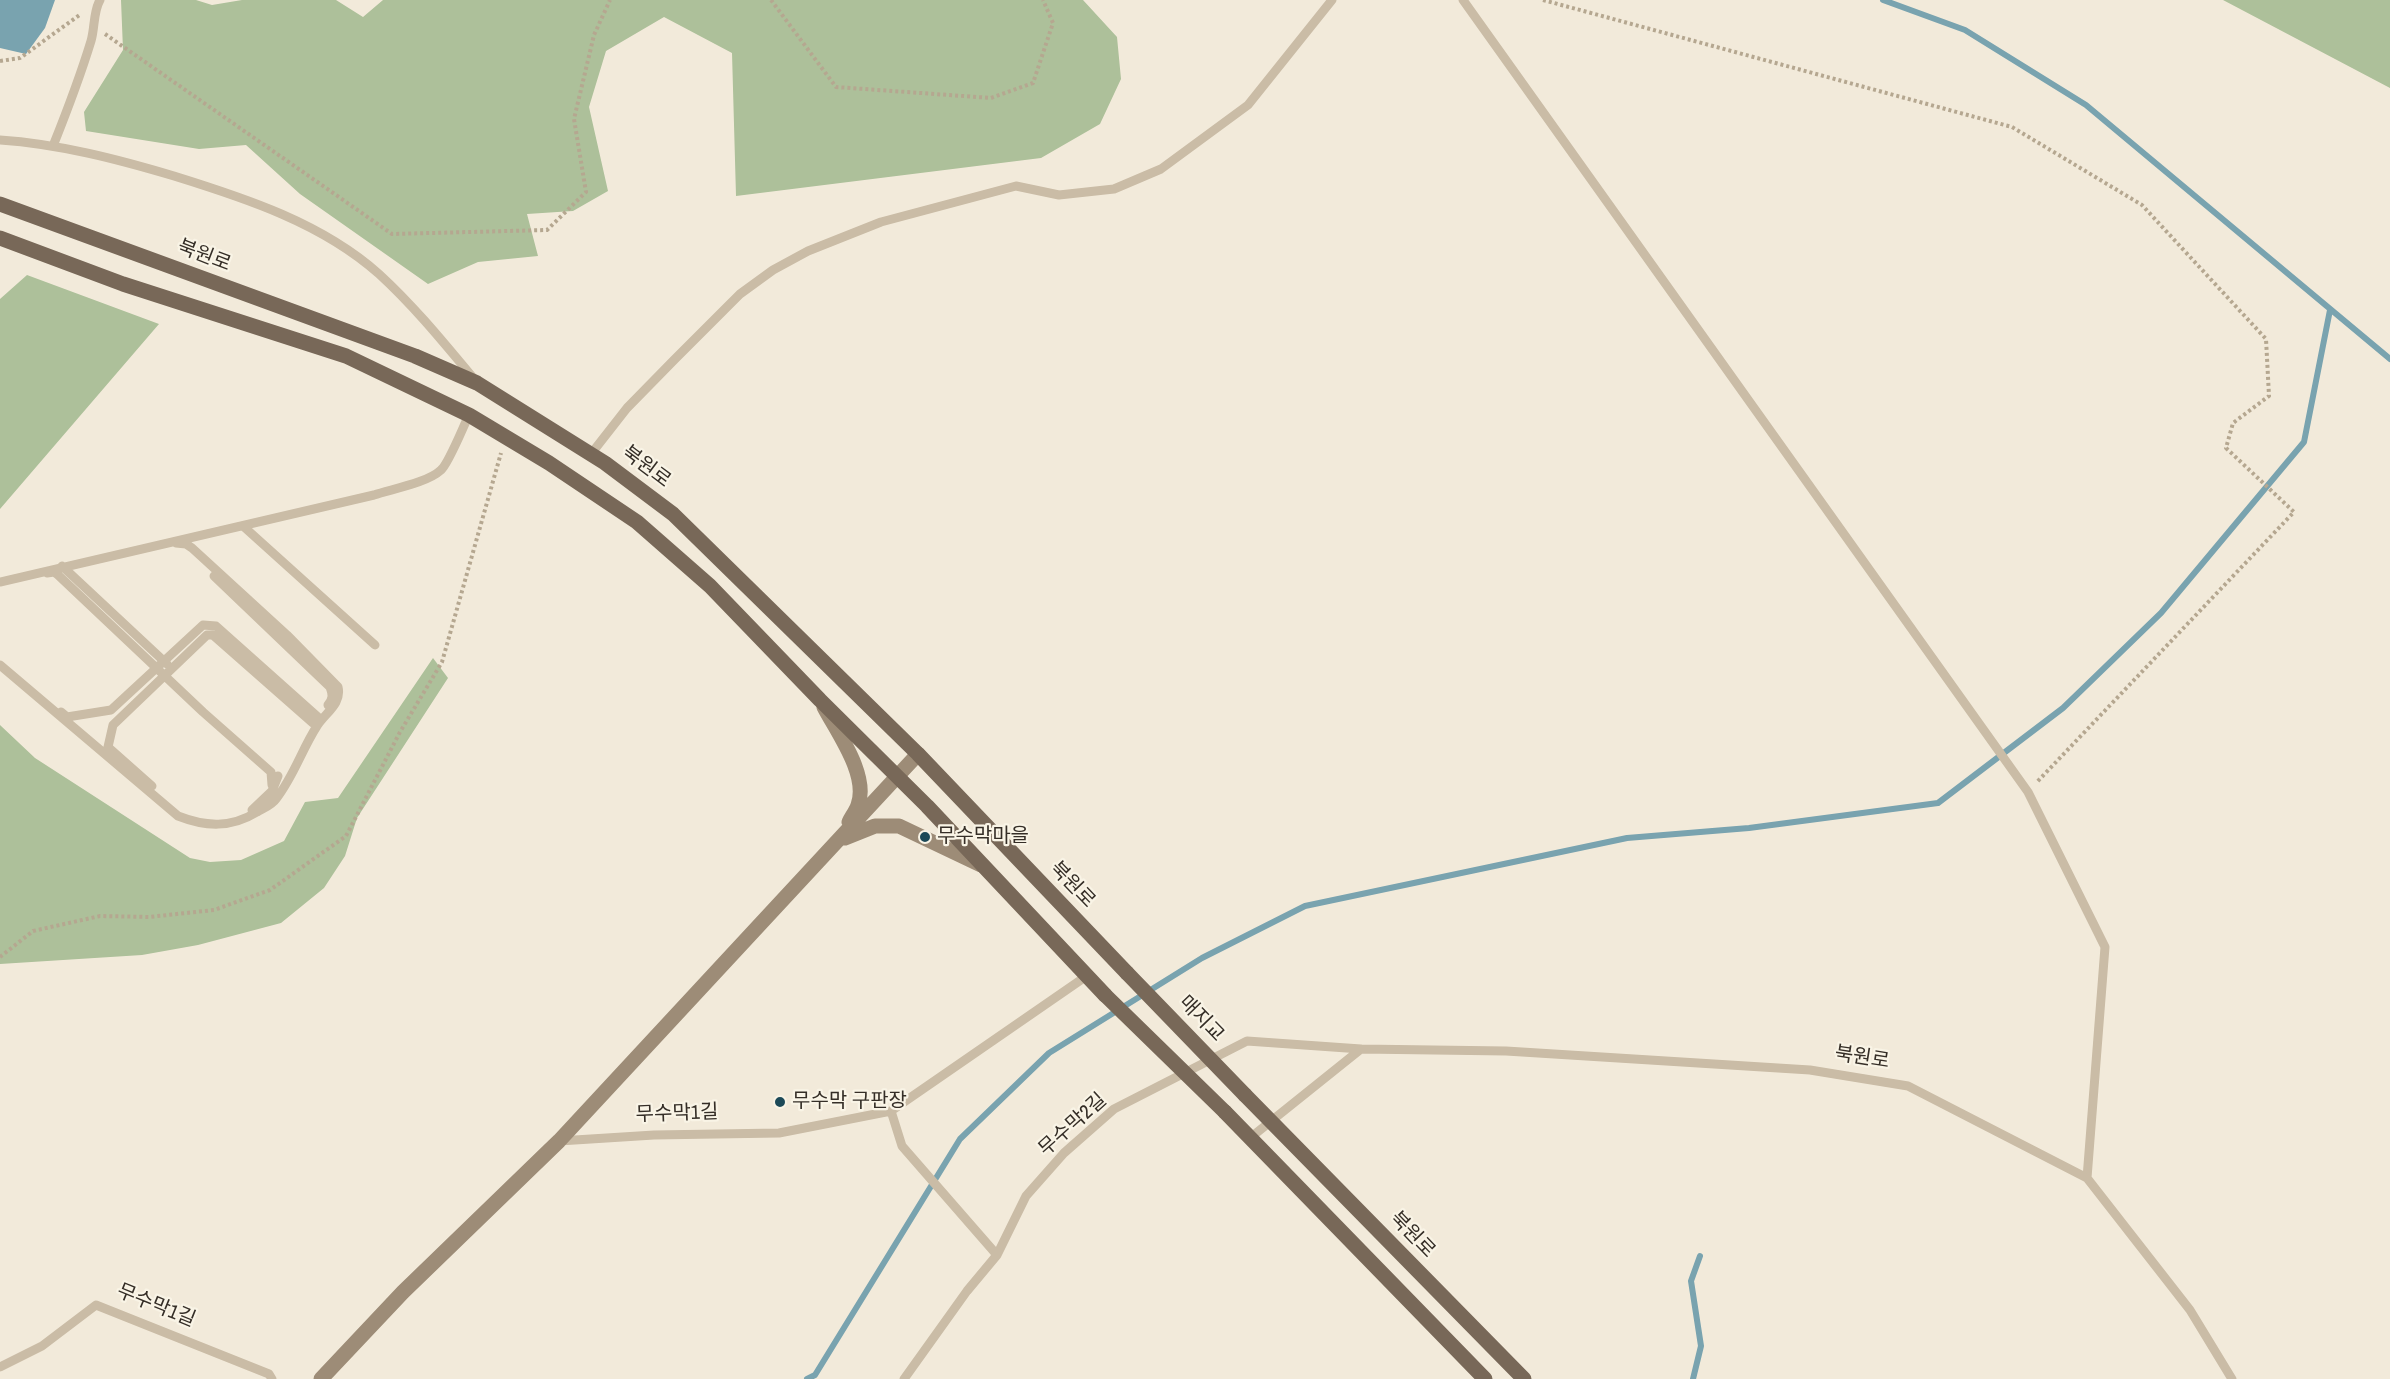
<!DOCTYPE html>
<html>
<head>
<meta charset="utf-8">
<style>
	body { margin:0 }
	canvas { display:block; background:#f2eada }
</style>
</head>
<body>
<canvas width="2390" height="1379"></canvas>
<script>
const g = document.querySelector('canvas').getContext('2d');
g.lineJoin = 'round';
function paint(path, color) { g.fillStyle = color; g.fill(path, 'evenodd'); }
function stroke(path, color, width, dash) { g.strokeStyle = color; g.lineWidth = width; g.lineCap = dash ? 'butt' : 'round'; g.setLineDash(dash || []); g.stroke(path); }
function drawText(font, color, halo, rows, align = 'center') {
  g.font = font + ' "Archivo Narrow","Noto Sans KR",sans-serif'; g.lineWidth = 4.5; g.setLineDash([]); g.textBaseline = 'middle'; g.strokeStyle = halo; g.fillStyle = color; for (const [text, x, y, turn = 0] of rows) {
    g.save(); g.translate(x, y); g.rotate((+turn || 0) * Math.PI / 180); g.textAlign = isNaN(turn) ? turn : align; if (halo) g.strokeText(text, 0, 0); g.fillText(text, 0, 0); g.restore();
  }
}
const green = new Path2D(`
	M121,0H196L212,5L242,0H336L363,17L383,0H1083L1117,37L1121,79L1100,124L1041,158L736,196L732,53L664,17L606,51L589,107L608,191L573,211L527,214L538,256L478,262L428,284L300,194L246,145L199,149L86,131L84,112L123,50Z
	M2223,0H2390V88Z
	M27,275L159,324L0,509V299Z
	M433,658L448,678L357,818L345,856L324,888L281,923L198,945L142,955L0,964V725L35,758L190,858L210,862L241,860L284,841L305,802L338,798Z`);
const water = new Path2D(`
	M0,0H55L45,28L26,54L0,48Z`);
const stream = new Path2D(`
	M1883,0L1965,30L2086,105L2390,359
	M807,1379L815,1375L960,1139L1049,1053L1202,958L1305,906L1627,838L1749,828L1938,803L2063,708L2161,613L2304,442L2330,310
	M1693,1379L1701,1346L1691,1281L1700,1256`);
const path = new Path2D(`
	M771,0L836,87L991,98L1033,83L1053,23L1043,0
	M1543,0L2012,127L2142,205L2266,339L2269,396L2233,423L2226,448L2294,512L2037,782
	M105,34L392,234L547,230L586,192L574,119L594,35L610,0
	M0,61L20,58L81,14
	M0,957L33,931L100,916L149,917L214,910L270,890L346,836L400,732L442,662L501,453`);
const lane = new Path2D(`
	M1463,0L2028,792L2105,947L2087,1178
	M0,140C59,144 117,159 174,176C245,198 322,223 379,274C414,306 444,343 474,379
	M53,146C67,111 80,77 91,41C95,28 93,12 100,0
	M591,454L627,408L675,359L740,294L773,270L808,251L881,222L1016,186L1059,195L1114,189L1161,169L1248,105L1332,0
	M243,526L375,645
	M62,566L167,664
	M47,573L54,572L58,575L203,712L271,772L272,785
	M214,576L330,687C333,695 333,699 328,705
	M0,582L374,495C392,489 427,483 441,470C449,463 463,427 469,415
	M0,665L178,816C206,827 231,828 257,812C264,808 272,805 276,799C294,776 302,749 317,726C325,713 342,704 338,687L287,635L192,548L186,544L176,543
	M61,712L67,717L111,710L203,625L216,626L318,717
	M152,786L108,747L113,725L207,635H213L313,723
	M252,810L272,791L278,776
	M891,1111L902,1146L997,1255
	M1250,1138L1361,1049
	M559,1141L654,1135L779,1133L891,1111L1088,975
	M0,1367L42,1346L96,1305L269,1374L272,1379
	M904,1379L967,1291L997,1255L1026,1196L1064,1153L1114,1109L1247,1041L1361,1049L1506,1051L1810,1070L1908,1086L2087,1178L2190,1310L2232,1379`);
const secondary = new Path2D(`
	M824,707C837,732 869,775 858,805C856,811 852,816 849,822
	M845,838L875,826H899L981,865
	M321,1379L403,1292L559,1141L918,754`);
const primary = new Path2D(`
	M0,204L415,356L477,383L605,463L673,514L918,754L1127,973
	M0,238L123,284L346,356L469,415L549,463L637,522L710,586L820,700L927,806L1105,995
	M1245,1095L1524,1379
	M1225,1112L1485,1379`);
const primaryBridge = new Path2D(`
	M1127,973L1245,1095
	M1105,995L1225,1112`);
const markers = [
	[925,837,6,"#1c4957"],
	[780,1102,6,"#1c4957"]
];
const streetNames = [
	["북원로",204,256,21],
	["북원로",646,467,37],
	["북원로",1072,885,46],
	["매지교",1201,1019,46],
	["북원로",1862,1058,9],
	["무수막1길",677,1114,-2],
	["무수막2길",1073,1125,-42],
	["북원로",1412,1235,46],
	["무수막1길",156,1306,22]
];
const poiNames = [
	["무수막마을",937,837],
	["무수막 구판장",792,1102]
];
paint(green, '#adc09a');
paint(water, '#79a3af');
stroke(stream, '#79a3af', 6);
stroke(path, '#b5a790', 4, [3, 3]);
stroke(lane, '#cabca6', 9);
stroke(secondary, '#9d8c77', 15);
stroke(primary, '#786858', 15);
stroke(primaryBridge, '#786858', 15);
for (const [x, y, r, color] of markers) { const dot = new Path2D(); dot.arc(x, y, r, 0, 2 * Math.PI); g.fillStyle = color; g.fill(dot); stroke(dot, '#f9f4e6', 2); }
drawText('20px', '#352e27', '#f9f4e6', streetNames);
drawText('20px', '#352e27', '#f9f4e6', poiNames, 'left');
</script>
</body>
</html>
